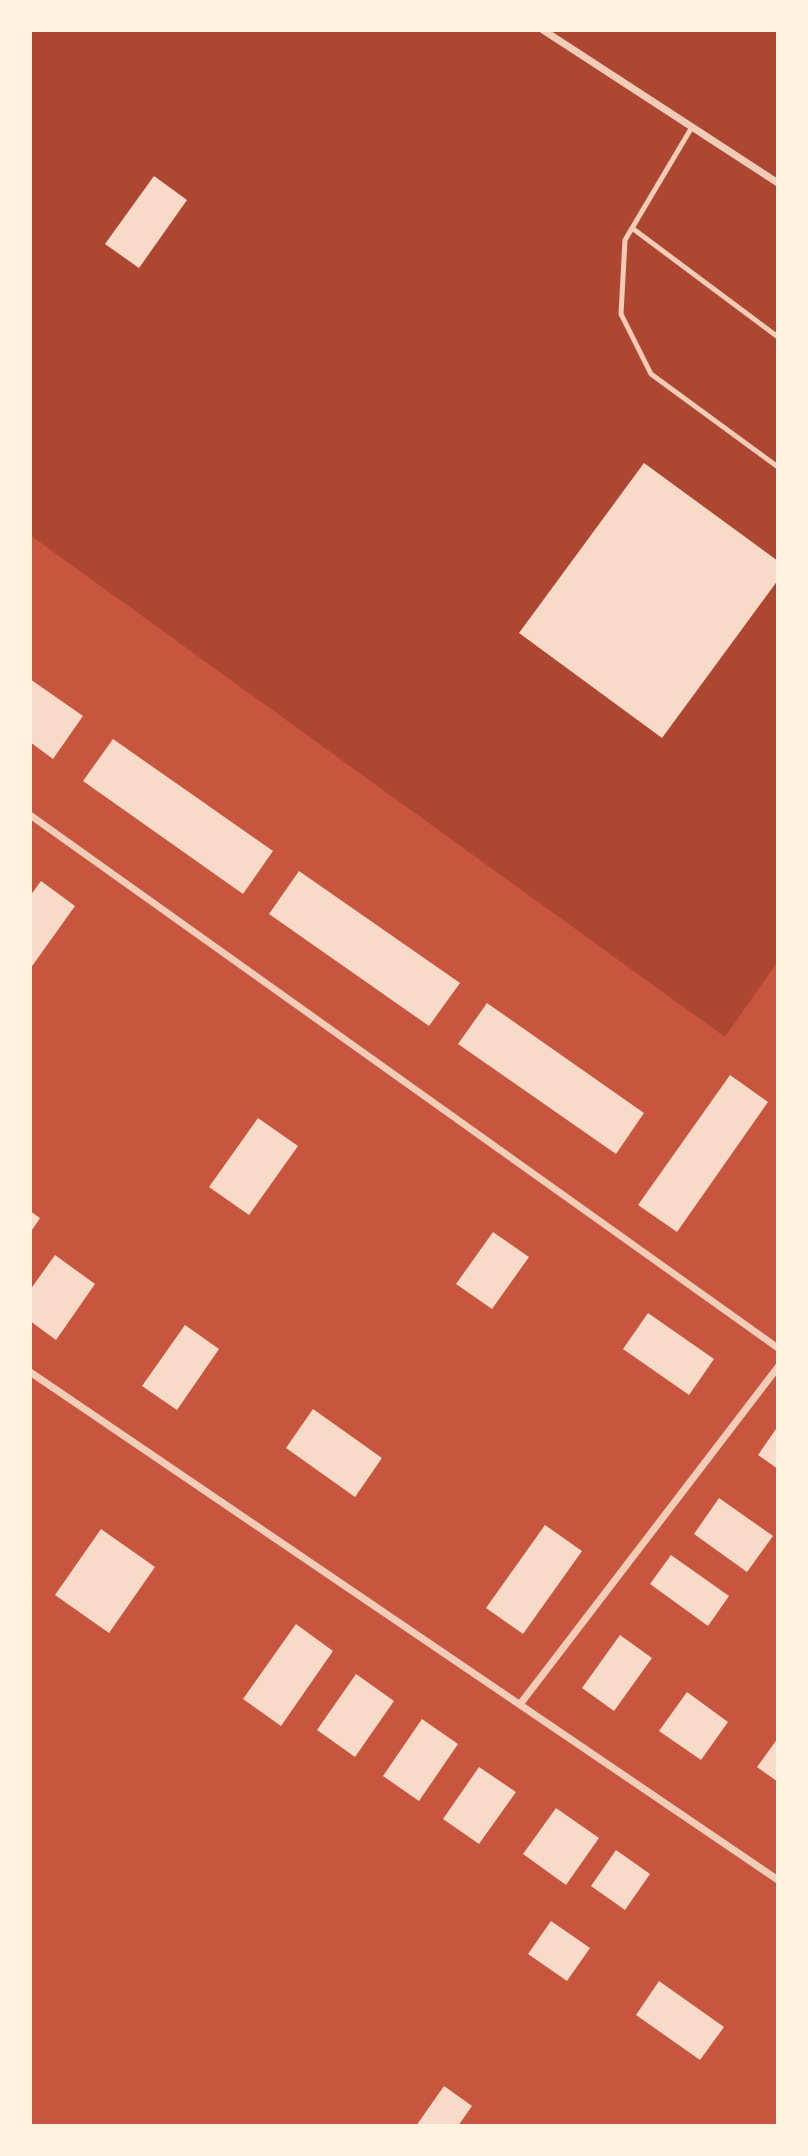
<!DOCTYPE html>
<html>
<head>
<meta charset="utf-8">
<style>
	body { margin:0 }
	#map { position:relative; width:808px; height:2156px; overflow:hidden; background:#c8553d; font-family:Helvetica,sans-serif }
	canvas { display:block }
	.frame { position:absolute; inset:0; border:32px solid #fff3e0; pointer-events:none }
</style>
</head>
<body>
<div id="map">
<canvas width="808" height="2156"></canvas>
<div class="frame"></div>
</div>
<script>
const g = document.querySelector('canvas').getContext('2d');
g.lineJoin = 'round';
function paint(path, color) { g.fillStyle = color; g.fill(path, 'evenodd'); }
function stroke(path, color, width, dash) { g.strokeStyle = color; g.lineWidth = width; g.lineCap = dash ? 'butt' : 'round'; g.setLineDash(dash || []); g.stroke(path); }
const green = new Path2D(`
	M30,30H778V961L725,1037L30,535Z`);
const building = new Path2D(`
	M154,176L187,200L139,268L105,244Z
	M644,463L778,561V580L662,738L519,633Z
	M30,679L83,716L53,759L30,742Z
	M113,739L273,851L243,894L83,781Z
	M299,871L460,983L429,1026L269,914Z
	M41,881L75,906L30,969V896Z
	M487,1003L644,1113L616,1154L458,1044Z
	M730,1075L768,1102L677,1232L638,1205Z
	M258,1118L298,1146L249,1215L209,1187Z
	M30,1211L40,1218L30,1233Z
	M493,1232L529,1257L492,1309L456,1284Z
	M55,1255L95,1284L56,1340L30,1321V1290Z
	M648,1313L714,1359L689,1395L623,1349Z
	M185,1325L219,1349L177,1410L142,1386Z
	M313,1409L382,1458L355,1497L286,1448Z
	M778,1426V1469L758,1455Z
	M719,1498L773,1536L747,1572L694,1534Z
	M545,1525L582,1551L523,1634L486,1608Z
	M101,1529L155,1567L109,1633L55,1595Z
	M671,1555L729,1596L708,1626L650,1584Z
	M296,1624L333,1651L281,1726L243,1699Z
	M620,1635L652,1658L614,1711L582,1688Z
	M356,1674L394,1701L355,1757L317,1730Z
	M687,1692L728,1722L701,1760L659,1731Z
	M422,1719L458,1744L419,1801L383,1776Z
	M778,1738V1782L757,1767Z
	M479,1767L516,1792L479,1844L443,1819Z
	M556,1808L599,1838L566,1885L523,1854Z
	M616,1850L650,1874L625,1910L591,1886Z
	M551,1921L590,1948L567,1981L528,1954Z
	M659,1981L724,2027L700,2060L636,2015Z
	M444,2086L472,2106L458,2126H416Z`);
const service = new Path2D(`
	M692,127L625,240L621,314L651,374L778,467
	M632,228L778,337`);
const minor = new Path2D(`
	M543,30L778,183
	M30,815L778,1348
	M30,1372L778,1880
	M521,1703L778,1367`);
paint(green, '#ae4732');
paint(building, '#f7dbc8');
stroke(service, '#f1ccb7', 5);
stroke(minor, '#f1ccb7', 7);
</script>
</body>
</html>
